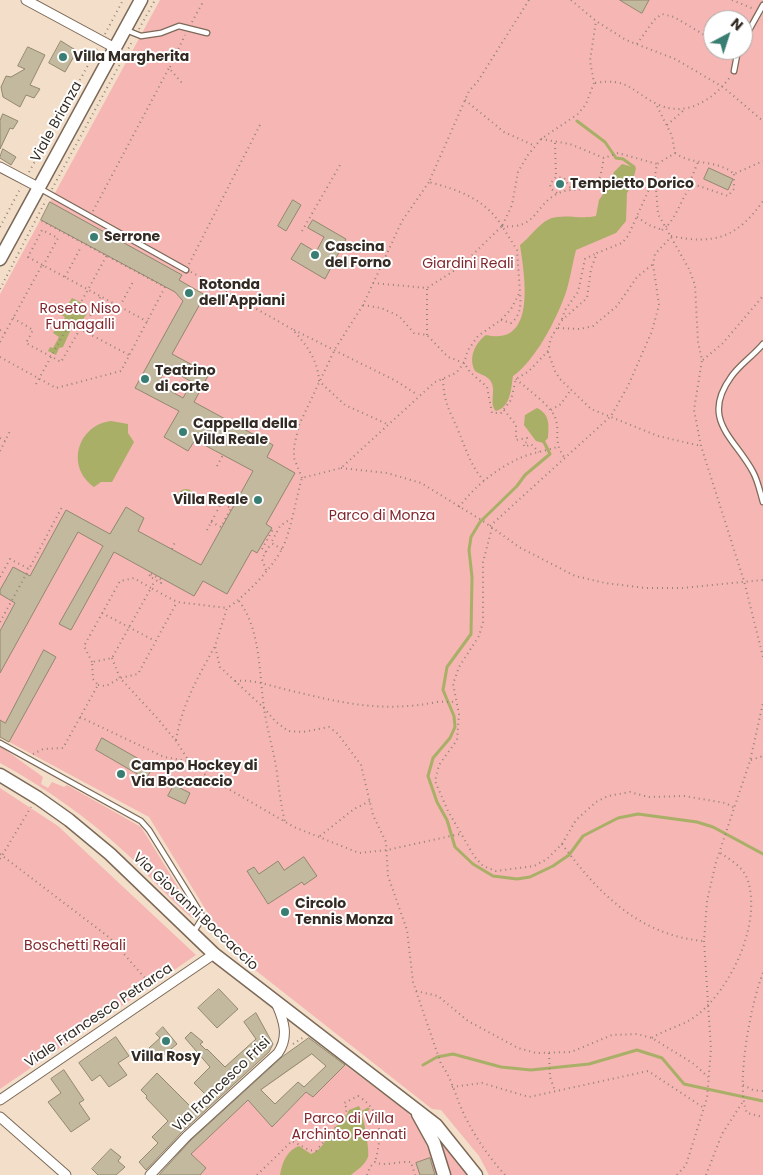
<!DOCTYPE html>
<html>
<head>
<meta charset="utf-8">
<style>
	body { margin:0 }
	#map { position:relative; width:763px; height:1175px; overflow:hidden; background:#f3dec9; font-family:Poppins,sans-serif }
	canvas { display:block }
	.north { position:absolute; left:703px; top:10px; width:50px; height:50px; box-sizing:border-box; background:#fff; border:1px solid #adaaa7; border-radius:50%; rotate:40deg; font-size:14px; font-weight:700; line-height:20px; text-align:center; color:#332b23 }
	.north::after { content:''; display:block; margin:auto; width:18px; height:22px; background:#397e72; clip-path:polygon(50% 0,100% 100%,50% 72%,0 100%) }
</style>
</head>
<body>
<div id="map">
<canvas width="763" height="1175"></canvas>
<div class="north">N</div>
</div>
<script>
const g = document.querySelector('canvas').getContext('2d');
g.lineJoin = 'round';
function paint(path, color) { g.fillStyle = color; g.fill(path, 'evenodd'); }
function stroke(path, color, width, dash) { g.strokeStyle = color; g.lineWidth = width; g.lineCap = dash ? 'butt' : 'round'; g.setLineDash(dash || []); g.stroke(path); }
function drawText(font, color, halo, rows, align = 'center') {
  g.font = font + ' Poppins,sans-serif'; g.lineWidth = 4; g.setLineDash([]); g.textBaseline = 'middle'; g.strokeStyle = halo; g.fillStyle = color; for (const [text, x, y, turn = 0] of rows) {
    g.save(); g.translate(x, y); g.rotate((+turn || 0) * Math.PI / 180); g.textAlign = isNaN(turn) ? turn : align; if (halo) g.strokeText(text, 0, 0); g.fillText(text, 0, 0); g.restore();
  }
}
const green = new Path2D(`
	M160,0H763V1175H489L479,1156L441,1110L432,1109L231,951L149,817L0,737V294ZM713,20H743V50H713Z
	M0,746L43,777L41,784L48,788L52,782L64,787L67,785L141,827L196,916L195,919C184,915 140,866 127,854C88,818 46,788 0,763Z
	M0,788L58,826L196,955L0,1089Z
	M345,1065L407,1112L420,1127L437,1175H200L206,1168L191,1154L248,1099L272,1127L306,1092L313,1097Z
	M430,1125L468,1175H450Z`);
const water = new Path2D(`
	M622,164L636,168L632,185L627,193L626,221L616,233L576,250C572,265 570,281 565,295C556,320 535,361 513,376C511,388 511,407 496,411C488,403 498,388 489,379C485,375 479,374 475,371C468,358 475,343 486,335C538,347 524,273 520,245C532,236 542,218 557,217C570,215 583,219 596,216L599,200L604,193L614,172Z
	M72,298L84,304L82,309L88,312L76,330L72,327L63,347L59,348L56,355L48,351L50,347L53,348L59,337L53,333L57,326L60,327L65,317L56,312L61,303L67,306Z
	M537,408C550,414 549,425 548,438L543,443L536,441L524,425L525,415Z
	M111,421L128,424V433L134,442L112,482H101L94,487C65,466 78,425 111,421Z
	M178 497a8 8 0 1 1 16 0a8 8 0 1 1-16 0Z
	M359,1106C363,1112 370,1151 368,1157C365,1165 357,1170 351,1175H280C282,1163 287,1150 299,1146L311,1154C323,1149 324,1141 332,1131C338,1123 345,1120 349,1110Z`);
const stream = new Path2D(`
	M577,121L605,142L616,158L623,159L634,167
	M542,438L550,454L525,475L517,486L480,522L471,537L469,550L472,577L471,634L447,667L443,690L454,716L455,727L450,738L433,758L428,776L437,802L447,820L455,847L473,864L493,876L517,879L530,877L553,866L569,855L583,836L618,818L638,814L697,822L713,827L763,854
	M423,1065L437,1057L453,1054L501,1067L531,1070L589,1064L637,1050L662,1058L684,1084L763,1101
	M363,1112L368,1109`);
const building = new Path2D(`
	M620,0H649L642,13Z
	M61,41L77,51L65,72L49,63Z
	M28,47L45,55L30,85L40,89L34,98L26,95L20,107L3,97L1,87L6,76L11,77L25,69L18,66Z
	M3,114L18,121L13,129L10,128L0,149V121Z
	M3,149L16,157L11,165L0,158Z
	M709,168L733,179L728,190L704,179Z
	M293,200L301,205L286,231L278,226Z
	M50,202L182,275L179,280L205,295L172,354L209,374L194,402L273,445L267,457L295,473L266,524L272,528L265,539L257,553L252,550L227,594L203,581L194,596L114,552L71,630L59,624L103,546L78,532L0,673V631L15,603L0,594V590L13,567L30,576L66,510L110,534L126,507L144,518L138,531L201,565L253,471L195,440L188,451L164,437L179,411L135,388L183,301L175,292L41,220ZM167,368L192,382L183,398L158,384Z
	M313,220L346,239L325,279L291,259L301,243L316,252L324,237L308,228Z
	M44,650L56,657L9,742L0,737V720L5,723Z
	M102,738L153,767L146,779L96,750Z
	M174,785L190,793L185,804L168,796Z
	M304,857L317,876L304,885L302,882L268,904L247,871L254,867L259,874L278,861L284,870Z
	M219,989L238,1009L217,1028L198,1008Z
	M256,1013L273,1044L269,1052L183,1131L146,1170L139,1162L158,1143L152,1137L168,1121L146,1098L147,1096L141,1090L157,1073L193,1109L206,1095L194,1083L210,1067L185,1038L191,1032L203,1042L200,1044L206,1050L207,1049L225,1067L256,1039L244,1022Z
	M163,1027L177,1044L159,1059L149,1048L160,1038L156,1034Z
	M116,1037L129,1056L118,1063L127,1075L109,1087L100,1075L92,1081L79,1063Z
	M309,1038L345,1065L313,1097L306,1092L272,1127L248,1100L191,1154L206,1168L200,1175H159L191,1140L282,1057ZM312,1054L326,1066L304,1087L298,1082L275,1104L261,1090Z
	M64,1070L84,1100L79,1103L90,1119L71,1132L48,1102L61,1093L51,1079Z
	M111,1149L121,1157L118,1161L125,1167L116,1175H98L92,1169Z
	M430,1158L435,1175H420L416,1163Z`);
const path = new Path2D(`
	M571,0L596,21L626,40L675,59L723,87L763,121
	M732,0L754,9
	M192,22L204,0
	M139,29L155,0
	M105,34L123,0
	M637,44L654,20L662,14L674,17L713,40
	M170,67L185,35
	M595,83C628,77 632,92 657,104C686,118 713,100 730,77
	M465,100L504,132L535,146
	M667,125L684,110
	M541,139L570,144L604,158L618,153L657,164
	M555,143L556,177
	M675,153C693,166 717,159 734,174L763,161
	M29,172L97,49
	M655,176L658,214L689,269L695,285L698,342L702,360L694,410L701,446L744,581L763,657
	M693,184L728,196L734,189V174
	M52,189L133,40
	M557,193L551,189L550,184L556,177L564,178L571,189
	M93,211L169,68L182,83
	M637,217L649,225L662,230
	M668,225C679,212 683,194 693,184L691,179L698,162
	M502,226C485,199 459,190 429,182L469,91L478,81L529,0
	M502,226C538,230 534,204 559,193C571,187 585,193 596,184C601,179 602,166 604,158
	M0,227L21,187
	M302,231L340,165
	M671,236C714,245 737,238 763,201
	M189,264L261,123
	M43,266L58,238L42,230L28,257C68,279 108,300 148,322
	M191,272L292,329C306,344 318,360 319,381L345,405L387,424
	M65,277L81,247
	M373,283L427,288L460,267L502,226
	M0,289L46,200
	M363,305L381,308L399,316L414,333L427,335L448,357L464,363L470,372L487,387L492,413H501L511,400L516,379L529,371L548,351L551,338L561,321L587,298L591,269L597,253L622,243L628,236L655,176L657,164L675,153L672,136L656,104
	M120,306L134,280
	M13,318L33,330L26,343L61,362L80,329L129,355
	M562,319L565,310L578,292L585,259L597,253
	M501,320L511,323C521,315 521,304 520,292
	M558,328L580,329L593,326L617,306L637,277L653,264
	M83,329L101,296
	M0,330L5,333
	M294,330L396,381L418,395
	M427,335V288
	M0,342L42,265
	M548,352L555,371L560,379L591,409L658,436L701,446
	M0,357L56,388L121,371L165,287L42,221
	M703,360L723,343L763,296
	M443,379C444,403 449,409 458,430C466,449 470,465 484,481
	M516,379C526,388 550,405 555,417C561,433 552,439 564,457
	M36,384L107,255
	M504,410L516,425V440L527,438V442L523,444L525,447L531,444L539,452
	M551,410L561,404L570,391
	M0,438L5,441
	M0,451L10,431
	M217,466L223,455
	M341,468L387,473L421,483L483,521L519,547L575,576L605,583L646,588H682L763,580
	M302,478L294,458V447L299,425L335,349L363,305L402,221L429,182
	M459,507C475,486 496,469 520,458C531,453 545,451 557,447
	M217,511L225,496
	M211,522L221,527L231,508L221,503
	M490,526L611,416L628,386L652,331L659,305L653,264L655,254L671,237
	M492,528L483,562V622L479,636L459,667L453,684L459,714L457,740L439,765L435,781L448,811L474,856L483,866L496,871L534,866L547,859L562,844L576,820L596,802L608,796L630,792L649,797L684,796L725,803L735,808
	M207,530L215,515
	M172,549L175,542
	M282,549L271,543L280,526L289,520
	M266,552L262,549L272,531L276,533
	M266,570L262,559L271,543
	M151,574L162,580L161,583L149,576Z
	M0,577L10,559L29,569L62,507
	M239,601C261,630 259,674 264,708C267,730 274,751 277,773C279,790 281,805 285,822
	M102,613L155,641
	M0,622L29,569
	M112,658L120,678L158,719L176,741L189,761L208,777L294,827L359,853L387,850L460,834
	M92,662L84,646L120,581L134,578L151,588L155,580
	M235,681C253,679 271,686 288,690C342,703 382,713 437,702C443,701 449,703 456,701
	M98,685L106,686L120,678L138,674L177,602
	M80,717L164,757L188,761
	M176,740C182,705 198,677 215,646
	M33,754L43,749L63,748L98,685L93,679L92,662L112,658L151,588L177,602L227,608
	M751,760L763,756
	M320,836L354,809L370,801
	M562,844C598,893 639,935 703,941
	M0,854L110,938L151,985
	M0,859L31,807
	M209,920L225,946
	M763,973C751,1002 735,1086 747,1113L763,1117
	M416,991L438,996L468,1021L518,1048L536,1053L571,1052L612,1035L637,1034L652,1038L694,1064L708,1077
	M652,1038C665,1029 683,1026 696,1016C731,989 763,922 747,878C742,866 729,859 719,852
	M293,1044L304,1037
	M549,1053L550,1077L555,1091
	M743,1085L753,1090L763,1091
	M452,1087L482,1083L529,1097L648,1071L704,1108
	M257,1175L292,1141L309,1150L316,1151L344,1117L347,1109L344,1103L358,1096C383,1111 382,1137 375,1162
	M367,1175L370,1167L375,1162C382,1167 400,1161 411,1162L415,1175
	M505,1175C487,1155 473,1134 462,1110C455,1094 451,1077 441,1064L413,982L407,930L388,876L386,842L373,815L361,765L338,734L329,727L303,732L288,731L275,721L264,708L220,667L215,646L227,608C245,597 272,568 282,549C291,531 296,498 302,478L341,468L435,382L456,373L464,363L468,350L478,336L501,320L511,309L520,292L517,250L502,226L512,205L518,172L528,155L541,139L578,114L586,104L594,83L590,61L596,21
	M677,1175L686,1165L707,1098L711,1049L704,941L707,901L716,862L750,761L763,703
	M706,1175L722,1134L742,1103`);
const service = new Path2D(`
	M126,30L141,36L161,33L179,26L207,33
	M743,41L763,5
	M734,71L738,50
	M39,188L186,270
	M763,344C753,356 739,365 731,377C700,420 735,438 753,472C758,481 760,492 763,502
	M0,743L141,821L149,830L203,917L193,933`);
const minor = new Path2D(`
	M26,0L115,48
	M0,167L38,187
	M0,1100L214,954
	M0,1117L66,1175
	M150,1175L187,1136L278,1053C289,1037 284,1021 277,1005`);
const secondary = new Path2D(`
	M0,259L141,0
	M0,775L38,798L69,820L110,854L214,954L436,1125L476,1175
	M418,1114L434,1143L444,1175`);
const pathBridge = new Path2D(`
	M662,230L668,225`);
const markers = [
	[63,57,5,"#397e72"],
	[560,184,5,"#397e72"],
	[94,237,5,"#397e72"],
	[315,255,5,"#397e72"],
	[189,293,5,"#397e72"],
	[145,379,5,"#397e72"],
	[183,432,5,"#397e72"],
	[258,500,5,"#397e72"],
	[121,774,5,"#397e72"],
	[285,912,5,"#397e72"],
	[166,1041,5,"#397e72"]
];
const poiNames = [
	["Villa Margherita",73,57],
	["Tempietto Dorico",570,184],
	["Serrone",104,237],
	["Cascina",325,247],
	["del Forno",325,263],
	["Rotonda",199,285],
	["dell'Appiani",199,301],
	["Teatrino",155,371],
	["di corte",155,387],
	["Cappella della",193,424],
	["Villa Reale",193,440],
	["Villa Reale",248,500,"right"],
	["Campo Hockey di",131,766],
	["Via Boccaccio",131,782],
	["Circolo",295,904],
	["Tennis Monza",295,920],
	["Villa Rosy",166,1057,"center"]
];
const streetNames = [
	["Viale Brianza",57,122,-61],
	["Via Giovanni Boccaccio",195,912,43],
	["Viale Francesco Petrarca",99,1016,-34],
	["Via Francesco Frisi",222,1085,-44]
];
const parkNames = [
	["Giardini Reali",468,264],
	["Roseto Niso",80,309],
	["Fumagalli",80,325],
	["Parco di Monza",382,516],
	["Boschetti Reali",75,946],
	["Parco di Villa",349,1119],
	["Archinto Pennati",349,1135]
];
paint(green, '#f5b6b4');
paint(water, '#a9af67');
stroke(stream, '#a9af67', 3);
paint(building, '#c3b99f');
stroke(building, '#91886f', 1);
stroke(service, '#7c6957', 7);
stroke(minor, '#7c6957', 11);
stroke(secondary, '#7c6957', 15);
stroke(path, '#938476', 2, [1, 4]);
stroke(service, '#fff', 4.5);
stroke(minor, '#fff', 9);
stroke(secondary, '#fff', 12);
stroke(pathBridge, '#938476', 2, [1, 4]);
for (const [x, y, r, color] of markers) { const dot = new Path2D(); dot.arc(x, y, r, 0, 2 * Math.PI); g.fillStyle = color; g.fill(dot); stroke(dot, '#fff', 2); }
drawText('bold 14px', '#332b23', '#fff', poiNames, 'left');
drawText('14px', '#332b23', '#fff', streetNames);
drawText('14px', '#81262c', '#fff', parkNames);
</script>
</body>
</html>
